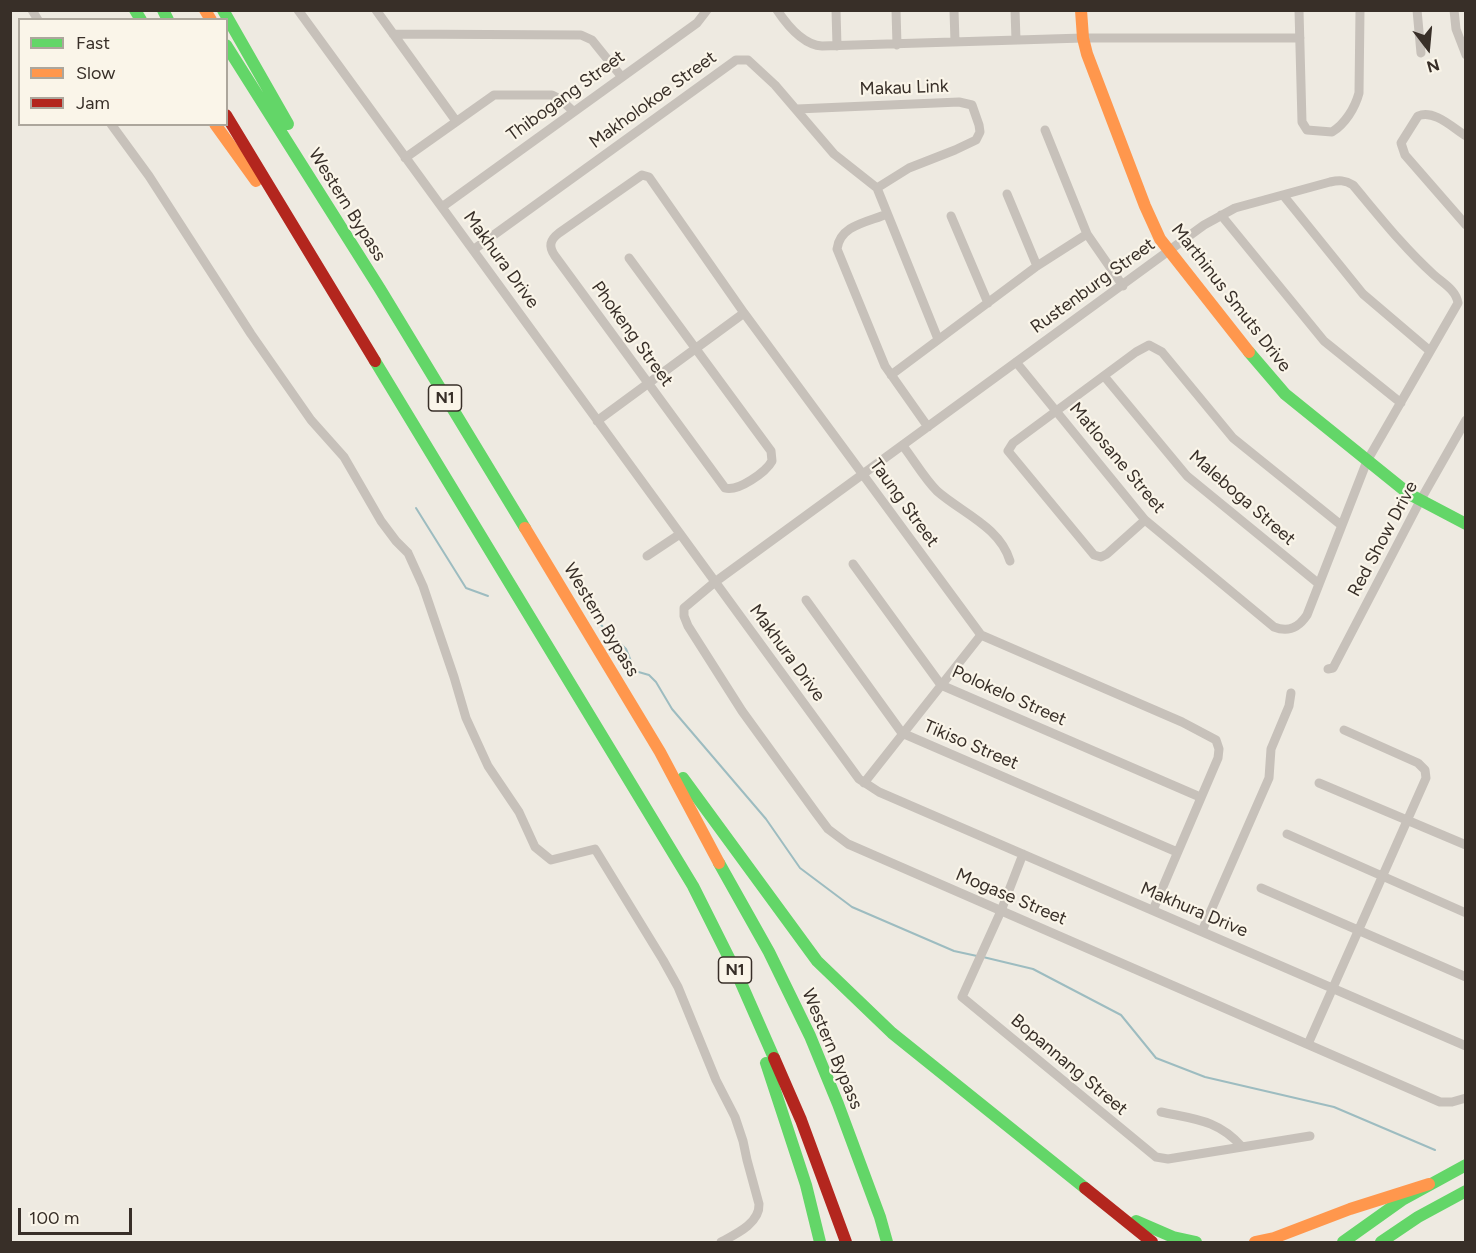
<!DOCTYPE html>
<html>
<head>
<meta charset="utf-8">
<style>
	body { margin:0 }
	#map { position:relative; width:1476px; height:1253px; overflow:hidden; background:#eeeae1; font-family:Figtree,sans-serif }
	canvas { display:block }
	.frame { position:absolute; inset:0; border:12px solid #382f28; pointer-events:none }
	.legend { position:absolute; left:18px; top:18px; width:210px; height:108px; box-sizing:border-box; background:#faf5e9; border:2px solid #aca69c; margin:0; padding:8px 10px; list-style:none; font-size:18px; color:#382f28 }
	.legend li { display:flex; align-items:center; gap:12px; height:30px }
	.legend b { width:30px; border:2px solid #aca69c }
	.north { position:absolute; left:1398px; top:18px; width:60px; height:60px; -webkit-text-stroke:4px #faf5e9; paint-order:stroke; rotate:164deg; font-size:16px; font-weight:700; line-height:24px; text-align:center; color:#382f28 }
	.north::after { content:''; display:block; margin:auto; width:21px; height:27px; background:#382f28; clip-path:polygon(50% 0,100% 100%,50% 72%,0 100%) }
	.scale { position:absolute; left:18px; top:1208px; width:114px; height:27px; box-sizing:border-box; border:3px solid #382f28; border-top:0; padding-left:8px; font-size:18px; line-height:21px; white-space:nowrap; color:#382f28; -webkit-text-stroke:4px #faf5e9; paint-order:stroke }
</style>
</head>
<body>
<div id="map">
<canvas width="1476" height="1253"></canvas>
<div class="frame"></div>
<ul class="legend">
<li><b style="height:8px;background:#63d668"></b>Fast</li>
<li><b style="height:8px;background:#ff974d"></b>Slow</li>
<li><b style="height:8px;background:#b3261e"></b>Jam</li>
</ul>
<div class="north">N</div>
<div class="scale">100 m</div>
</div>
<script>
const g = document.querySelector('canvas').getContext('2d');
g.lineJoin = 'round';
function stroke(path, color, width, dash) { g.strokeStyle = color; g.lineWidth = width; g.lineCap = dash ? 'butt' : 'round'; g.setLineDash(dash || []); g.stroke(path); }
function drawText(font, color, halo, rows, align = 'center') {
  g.font = font + ' Figtree,sans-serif'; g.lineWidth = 4.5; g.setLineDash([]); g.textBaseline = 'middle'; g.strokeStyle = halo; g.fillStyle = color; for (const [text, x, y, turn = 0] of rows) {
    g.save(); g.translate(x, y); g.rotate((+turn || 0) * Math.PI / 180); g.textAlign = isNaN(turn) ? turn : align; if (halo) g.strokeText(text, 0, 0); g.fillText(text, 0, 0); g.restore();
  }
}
const stream = new Path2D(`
	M416,508L466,588L488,596
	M600,624L626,649L635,671L649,675L656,682L672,709L766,819L800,868L852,907L954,951L977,956
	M983,957L1033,969L1121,1015L1156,1058L1205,1077L1334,1107L1435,1150`);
const street = new Path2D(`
	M32,10L38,20
	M298,10L859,779L879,792L1466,1046
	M376,10L456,121
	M777,10C787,25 803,45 822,46L1083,38H1300
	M836,10L837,46
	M896,10L897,45
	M954,10L955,42
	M1015,10L1016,40
	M1299,10L1302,122L1307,130L1332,132C1345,124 1355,108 1359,93L1360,10
	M1417,10L1421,53
	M1454,10L1456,29L1466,55
	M393,34L581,35L592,40L621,76
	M797,109L959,102L972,105L979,125L980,132L976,140L955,150L909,168L877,188
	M111,124L149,176L251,334L311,420L344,457L381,521L396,541L408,553L423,586L454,677L466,718L488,766L519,812L535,847L551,860L595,849L663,960L678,987L716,1080L735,1117L743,1141L747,1160L759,1204C760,1223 736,1234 721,1242
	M1045,130L1087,234L1123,286
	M1466,136C1453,128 1434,109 1418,116L1401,143L1405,155L1466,225
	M405,158L494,95H552L560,99L573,111
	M1007,194L1037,266
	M1283,195L1363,294L1430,351
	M442,207L697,23L707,10
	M887,214C868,222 840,225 837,249L885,366L928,427
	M1221,215L1324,341L1401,403
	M951,216L988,303
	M473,250L736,60H748L775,85L834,154L877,188L938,339
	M629,258L771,451L772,461C766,472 738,492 725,488L555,256C548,246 550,240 559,233L642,175L649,177L744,313L981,635L1182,722L1216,740L1219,749L1218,758L1153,910
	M1016,362L1145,520L1274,627C1289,633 1299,627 1307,615L1367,461L1458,303C1456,290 1443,283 1434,275C1404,248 1379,216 1353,185C1345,180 1339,180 1330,182L1235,208L1204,225L715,582L684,608V616L688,626L742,711L816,813L828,829L848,844L1440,1102H1452L1466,1098
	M891,375L1037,266L1087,234
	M1104,376L1187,476L1319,584
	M597,421L744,313
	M903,446C914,460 924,478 937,491C962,513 1000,527 1010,561
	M1145,520L1107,554L1101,557L1094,555L1008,451L1013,443L1136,352L1149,345L1162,352L1233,438L1341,525
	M647,556L680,534
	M853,564L941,685L1200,797
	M806,600L902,733L1177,852
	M1328,669L1333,668L1420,501L1466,420
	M864,783L981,635
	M1319,783L1466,845
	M1287,834L1466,913
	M1023,854L1001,911L962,997L1156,1157L1168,1159L1310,1136
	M1261,888L1466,977
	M1202,931L1269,778L1271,749L1289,706L1291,693
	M1308,1044L1426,778L1425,770L1418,763L1344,730
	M1161,1112C1194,1119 1219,1120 1242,1147`);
const fast = new Path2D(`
	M135,10L141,20
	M163,10L168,20
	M223,10L288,124
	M226,45L380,289L525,528
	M1249,352L1285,394L1409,494L1466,524
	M375,361L693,886L738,976L774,1058
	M683,778L817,961L892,1033L1085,1188
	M719,863L769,952L810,1036L838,1104L880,1217L887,1242
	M766,1063L806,1185L820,1242
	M1136,1221L1173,1237L1196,1242
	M1343,1242L1402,1200L1466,1165
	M1381,1242L1418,1217L1466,1191`);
const slow = new Path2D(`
	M205,10L211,20
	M1081,10L1083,38L1087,54L1145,206L1160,239L1249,352
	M215,124L256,181
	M525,528L660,752L719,863
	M1255,1242L1274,1238L1350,1209L1429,1184`);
const jam = new Path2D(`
	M226,115L375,361
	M774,1058L801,1120L846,1242
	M1085,1188L1152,1242`);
const shields = [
	[445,398,33],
	[735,970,33]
];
const shieldNames = [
	["N1",445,398],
	["N1",735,970]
];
const streetNames = [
	["Makau Link",904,88,-2],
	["Thibogang Street",566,96,-36],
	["Makholokoe Street",653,100,-36],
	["Western Bypass",347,205,58],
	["Makhura Drive",501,260,54],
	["Rustenburg Street",1093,286,-36],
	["Marthinus Smuts Drive",1231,298,52],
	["Phokeng Street",632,334,54],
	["Matlosane Street",1117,458,50],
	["Maleboga Street",1242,498,41],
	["Taung Street",904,503,54],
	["Red Show Drive",1383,539,-62],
	["Western Bypass",601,620,59],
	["Makhura Drive",787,653,54],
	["Polokelo Street",1009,696,24],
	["Tikiso Street",971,745,23],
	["Mogase Street",1011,897,23],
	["Makhura Drive",1194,910,23],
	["Western Bypass",832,1049,67],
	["Bopannang Street",1069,1065,40]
];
stroke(stream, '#9dbcc0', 2);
stroke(street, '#c7c1ba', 9);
stroke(fast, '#63d668', 12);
stroke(slow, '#ff974d', 12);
stroke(jam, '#b3261e', 12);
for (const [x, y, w] of shields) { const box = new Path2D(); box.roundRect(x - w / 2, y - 13, w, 26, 4.5); g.fillStyle = '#faf5e9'; g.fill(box); stroke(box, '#382f28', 1.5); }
drawText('bold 16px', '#382f28', null, shieldNames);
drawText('18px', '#382f28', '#faf5e9', streetNames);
</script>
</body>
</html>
